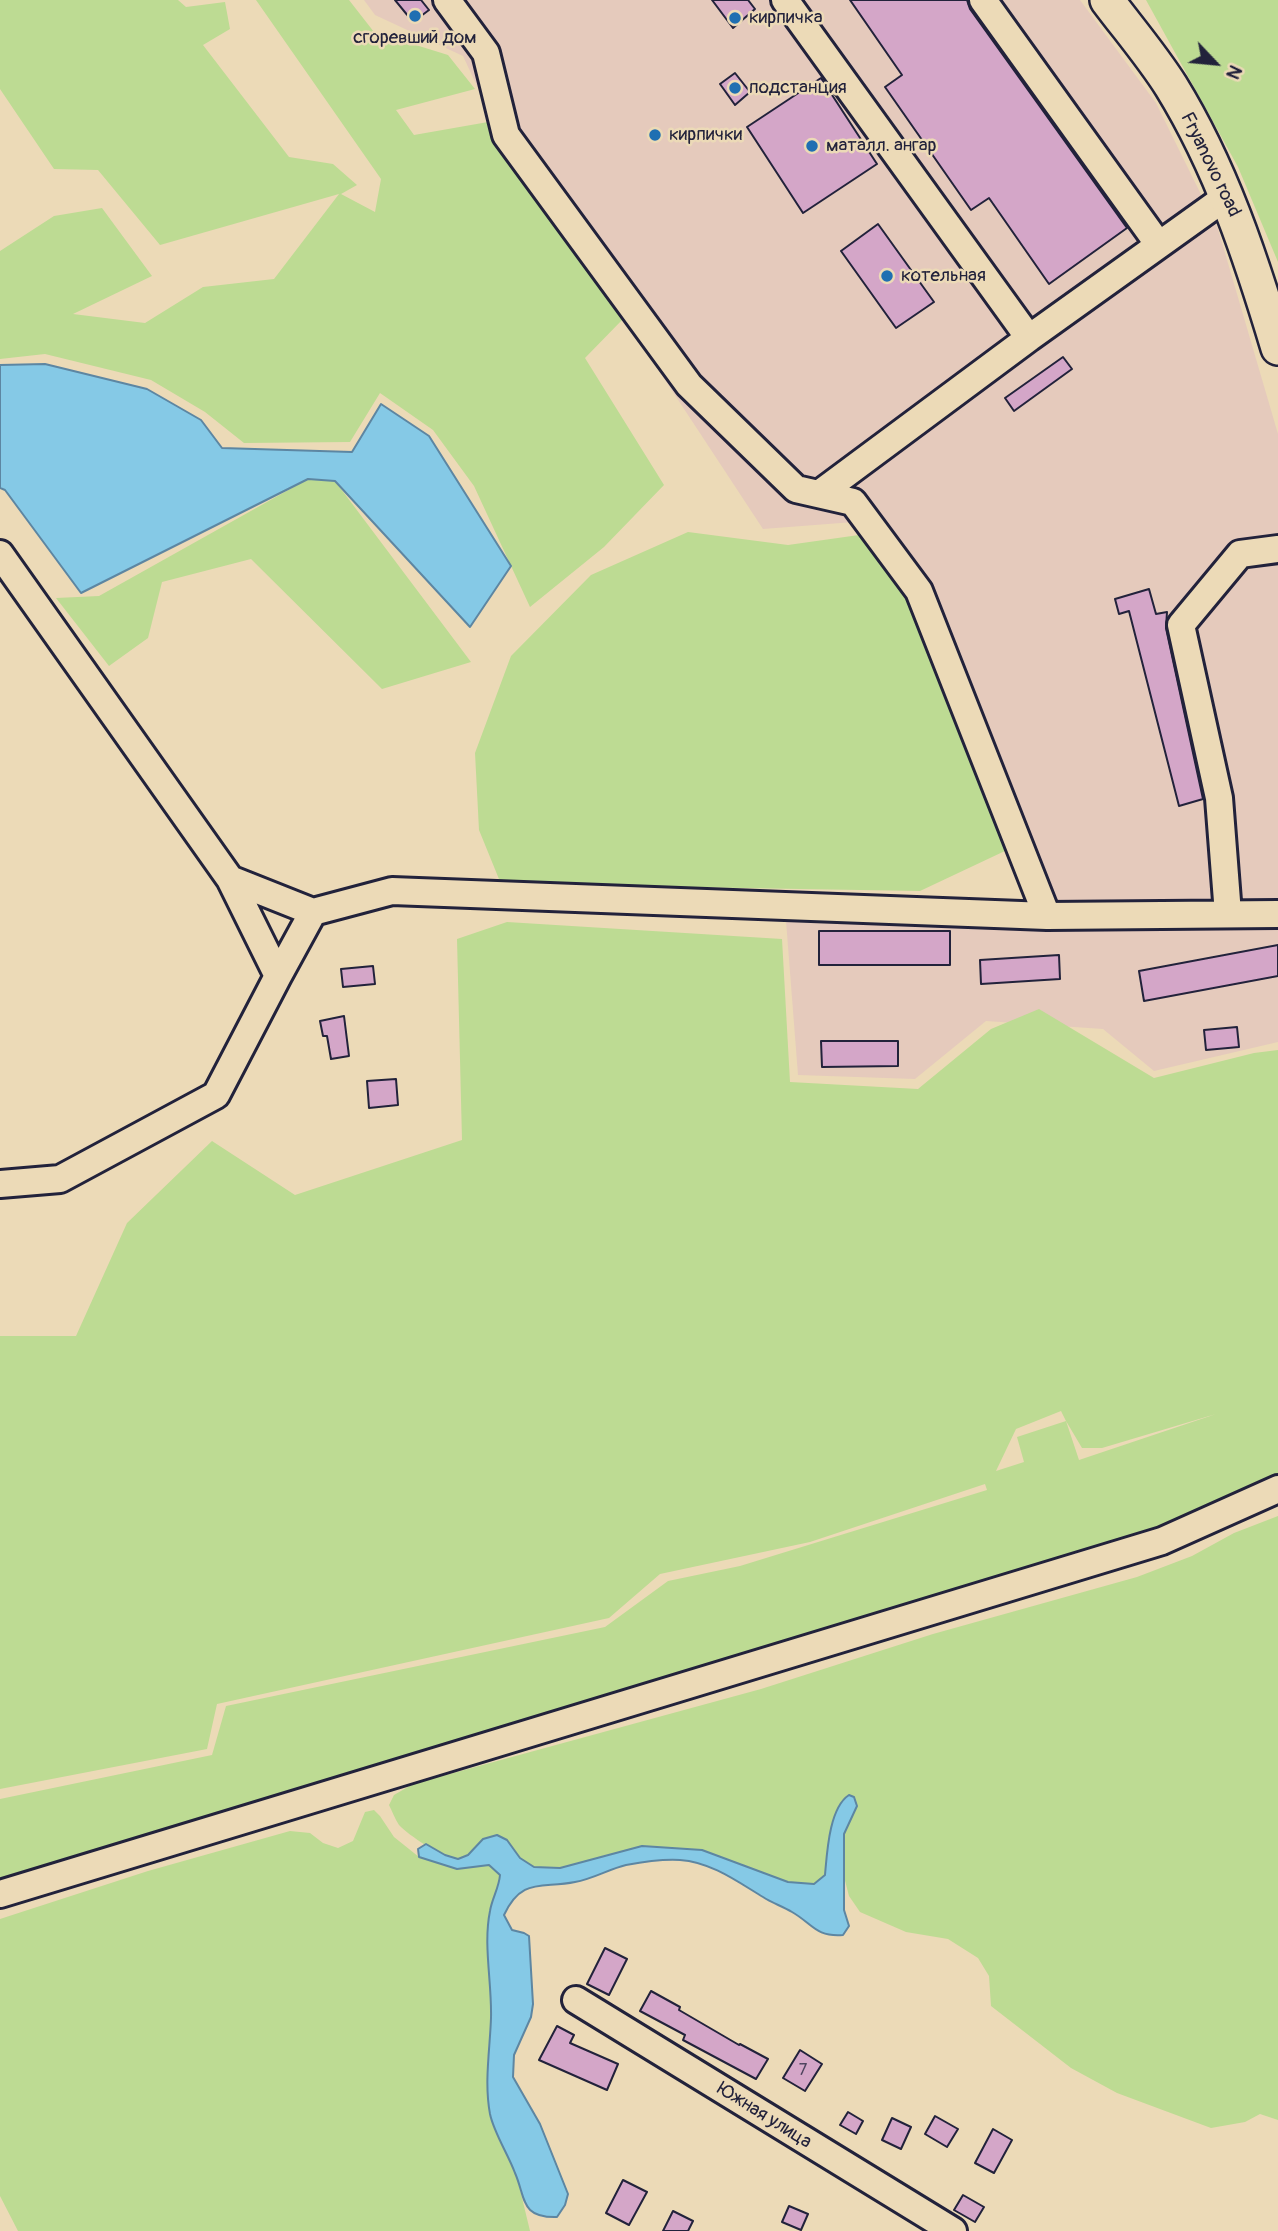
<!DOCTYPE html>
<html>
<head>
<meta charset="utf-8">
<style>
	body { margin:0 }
	#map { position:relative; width:1278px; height:2231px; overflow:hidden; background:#ecdab7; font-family:Pangolin,sans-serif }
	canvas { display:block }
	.north { position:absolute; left:1180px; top:28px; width:70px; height:70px; -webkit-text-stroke:5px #ecdab7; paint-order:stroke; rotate:116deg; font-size:19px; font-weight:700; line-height:28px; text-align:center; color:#22223b }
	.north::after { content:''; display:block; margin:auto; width:24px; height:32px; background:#22223b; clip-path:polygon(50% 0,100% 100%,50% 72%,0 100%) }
</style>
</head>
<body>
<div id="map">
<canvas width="1278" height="2231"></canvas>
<div class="north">N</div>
</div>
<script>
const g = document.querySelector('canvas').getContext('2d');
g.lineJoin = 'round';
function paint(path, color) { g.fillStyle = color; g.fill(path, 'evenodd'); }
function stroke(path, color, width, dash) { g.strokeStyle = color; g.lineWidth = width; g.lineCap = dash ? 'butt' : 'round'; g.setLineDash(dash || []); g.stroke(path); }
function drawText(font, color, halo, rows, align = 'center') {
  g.font = font + ' Pangolin,sans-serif'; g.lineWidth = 5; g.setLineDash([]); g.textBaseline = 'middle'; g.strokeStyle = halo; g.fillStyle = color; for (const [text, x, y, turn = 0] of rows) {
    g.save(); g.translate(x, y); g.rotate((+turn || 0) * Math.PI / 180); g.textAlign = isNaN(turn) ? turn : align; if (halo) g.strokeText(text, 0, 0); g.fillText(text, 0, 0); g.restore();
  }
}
const built = new Path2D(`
	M364,0H1080L1156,103L1218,229L1278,434V1042L1154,1071L1103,1029L986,1021L915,1079L798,1075L784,895L1030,901L913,595L854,522L763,529L490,114L463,56L375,15Z`);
const green = new Path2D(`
	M0,0H178L186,7L225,2L230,29L203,45L289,157L333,164L357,185L341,194L375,212L381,179L256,0H349L374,32L448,55L475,89L396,110L414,135L488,122L623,319L585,358L664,485L604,547L530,607L474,486L433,430L380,393L350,442L244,443L205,412L151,380L45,354L0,359V251L54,216L102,208L152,276L73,314L145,323L203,287L274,279L339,194L160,245L98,170L54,169L0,89Z
	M1146,0H1278V262L1238,167Z
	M308,479L335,481L471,662L382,689L251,559L162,582L148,638L109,666L56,598L99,596Z
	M688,532L788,545L859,535L910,600L1007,850L920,891L501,884L479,830L475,753L511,656L591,575Z
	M507,922L782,939L790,1082L918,1089L991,1029L1039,1009L1154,1078L1254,1053L1278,1050V1489L1162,1541L0,1894V1799L212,1755L226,1706L605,1627L668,1581L740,1566L987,1490L985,1484L810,1542L660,1574L609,1618L217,1704L207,1749L0,1789V1336H76L127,1223L212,1141L295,1195L462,1140L457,939ZM1061,1411L1066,1421L1017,1437L1024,1462L996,1471L1016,1429ZM1216,1414L1079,1460L1066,1421L1082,1448H1102Z
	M1278,1516V2120L1260,2114L1245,2122L1211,2128L1117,2093L1071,2068L991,2006L989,1976L978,1958L948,1939L906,1932L860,1912L849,1896L842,1869L844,1834L857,1806L835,1814L828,1847L825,1875L814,1884L788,1882L703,1850L600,1857L560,1868L534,1867L520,1858L507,1840L483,1839C476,1846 468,1859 457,1859C443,1858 408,1835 399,1825C395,1819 392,1811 389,1805L394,1795L413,1784L761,1689L933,1634L1137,1577L1192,1556L1234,1533Z
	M374,1810L380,1816L394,1837L419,1857L457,1869L489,1865L500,1875L499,1886L490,1909L488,1931L491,2016L487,2067L490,2115L517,2177L530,2231H18L0,2196V1919L148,1871L290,1831L310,1833L323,1843L338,1848L353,1841L365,1812Z`);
const water = new Path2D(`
	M45,364L147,389L201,420L222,448L352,452L381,404L429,436L511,566L470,627L335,481L308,479L81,593L5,490L0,488V365Z
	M849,1795L854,1797L857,1806L844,1834V1910L849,1926L843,1935C815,1937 813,1924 792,1912C782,1906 772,1903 763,1897C738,1882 711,1862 680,1860C664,1859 642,1862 626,1865C609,1869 593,1879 575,1882C541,1889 522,1877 504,1915L512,1930L524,1933L529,1936L533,2004L531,2017L514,2055L513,2077L540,2124L568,2194L565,2205L557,2217C520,2218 526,2198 515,2173C508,2154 494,2133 490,2114C484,2082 490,2049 491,2018C492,1982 483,1945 490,1911C492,1898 499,1888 500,1875L489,1865L457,1869L419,1857L418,1849L426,1844L445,1855L458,1859L468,1855L483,1839L497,1835L507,1840L520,1858L534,1867L560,1868L642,1846L702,1850L788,1882L814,1884L825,1875C827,1853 829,1808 849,1795Z`);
const building = new Path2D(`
	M395,0H421L429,10L413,22Z
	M712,0H748L755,9L733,28Z
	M850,0H967L970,9L1127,228L1049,284L989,198L971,210L885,87L902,75Z
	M735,73L750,92L735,105L720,84Z
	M821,78L877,164L803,213L747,127Z
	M878,224L934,302L896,328L841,251Z
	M1063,357L1072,369L1014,411L1005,398Z
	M1149,589L1156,614L1167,612L1166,628L1203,799L1179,806L1129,611L1119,614L1115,599Z
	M819,931H950V965H819Z
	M1278,945V976L1144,1001L1139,971Z
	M1059,955L1060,979L981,984L980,960Z
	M373,966L375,984L343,987L341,969Z
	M344,1016L349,1056L331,1059L327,1036H323L320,1021Z
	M1237,1027L1239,1047L1206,1050L1204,1030Z
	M821,1041H898V1066L822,1067Z
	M396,1079L398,1105L369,1108L367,1081Z
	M605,1948L627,1959L609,1995L587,1984Z
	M651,1991L680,2007L679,2010L739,2045L740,2044L768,2059L756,2079L683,2040L685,2035L640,2011Z
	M557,2026L574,2035L570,2043L618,2064L607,2090L539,2060Z
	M800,2050L822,2064L805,2091L783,2078Z
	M848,2112L863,2121L856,2134L840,2125Z
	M935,2116L958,2129L947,2147L925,2134Z
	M892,2118L911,2127L901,2149L882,2140Z
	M993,2129L1012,2140L994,2173L975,2163Z
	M623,2180L647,2192L629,2225L606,2213Z
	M963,2195L984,2207L975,2222L954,2210Z
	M789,2206L808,2214L801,2230L782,2222Z
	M673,2211L693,2221L688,2231H663Z`);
const minor = new Path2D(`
	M785,0L1029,338L1226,197
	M983,0L1159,245
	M819,494L1029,338
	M0,554L230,879L313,912L392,891L1047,916L919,591L853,502L796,489L689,385L506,135L486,53L447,0
	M230,879L278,976L313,912
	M1228,914L1219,798L1181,625L1240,554L1278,549
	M1047,916L1278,914
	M0,1184L60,1179L216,1095L278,976
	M0,1894L1162,1541L1278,1489
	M576,2000L953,2231`);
const major = new Path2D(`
	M1107,0C1128,28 1152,56 1171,86C1221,167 1251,258 1278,348`);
const markers = [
	[415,16,7,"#1f6fb2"],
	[735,18,7,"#1f6fb2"],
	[735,88,7,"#1f6fb2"],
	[655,135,7,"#1f6fb2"],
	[812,146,7,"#1f6fb2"],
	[887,276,7,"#1f6fb2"]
];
const numberNames = [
	["7",803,2071]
];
const poiNames = [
	["кирпичка",749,18],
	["сгоревший дом",415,38,"center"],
	["подстанция",749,88],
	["кирпички",669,135],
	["маталл. ангар",826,146],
	["котельная",901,276]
];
const streetNames = [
	["Fryanovo road",1210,165,64],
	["Южная улица",764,2116,32]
];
paint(built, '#e5cabc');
paint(green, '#bddb93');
paint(water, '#85c9e6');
stroke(water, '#5d86a2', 2);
paint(building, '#d4a6c8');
stroke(building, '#22223b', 2);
stroke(minor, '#22223b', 32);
stroke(major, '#22223b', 38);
stroke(minor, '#ecdab7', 26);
stroke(major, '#ecdab7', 33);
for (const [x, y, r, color] of markers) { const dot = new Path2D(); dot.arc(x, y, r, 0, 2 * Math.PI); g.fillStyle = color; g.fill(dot); stroke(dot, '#ecdab7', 2.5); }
drawText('16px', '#4e435e', null, numberNames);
drawText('19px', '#22223b', '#ecdab7', poiNames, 'left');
drawText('19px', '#22223b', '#ecdab7', streetNames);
</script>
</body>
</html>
